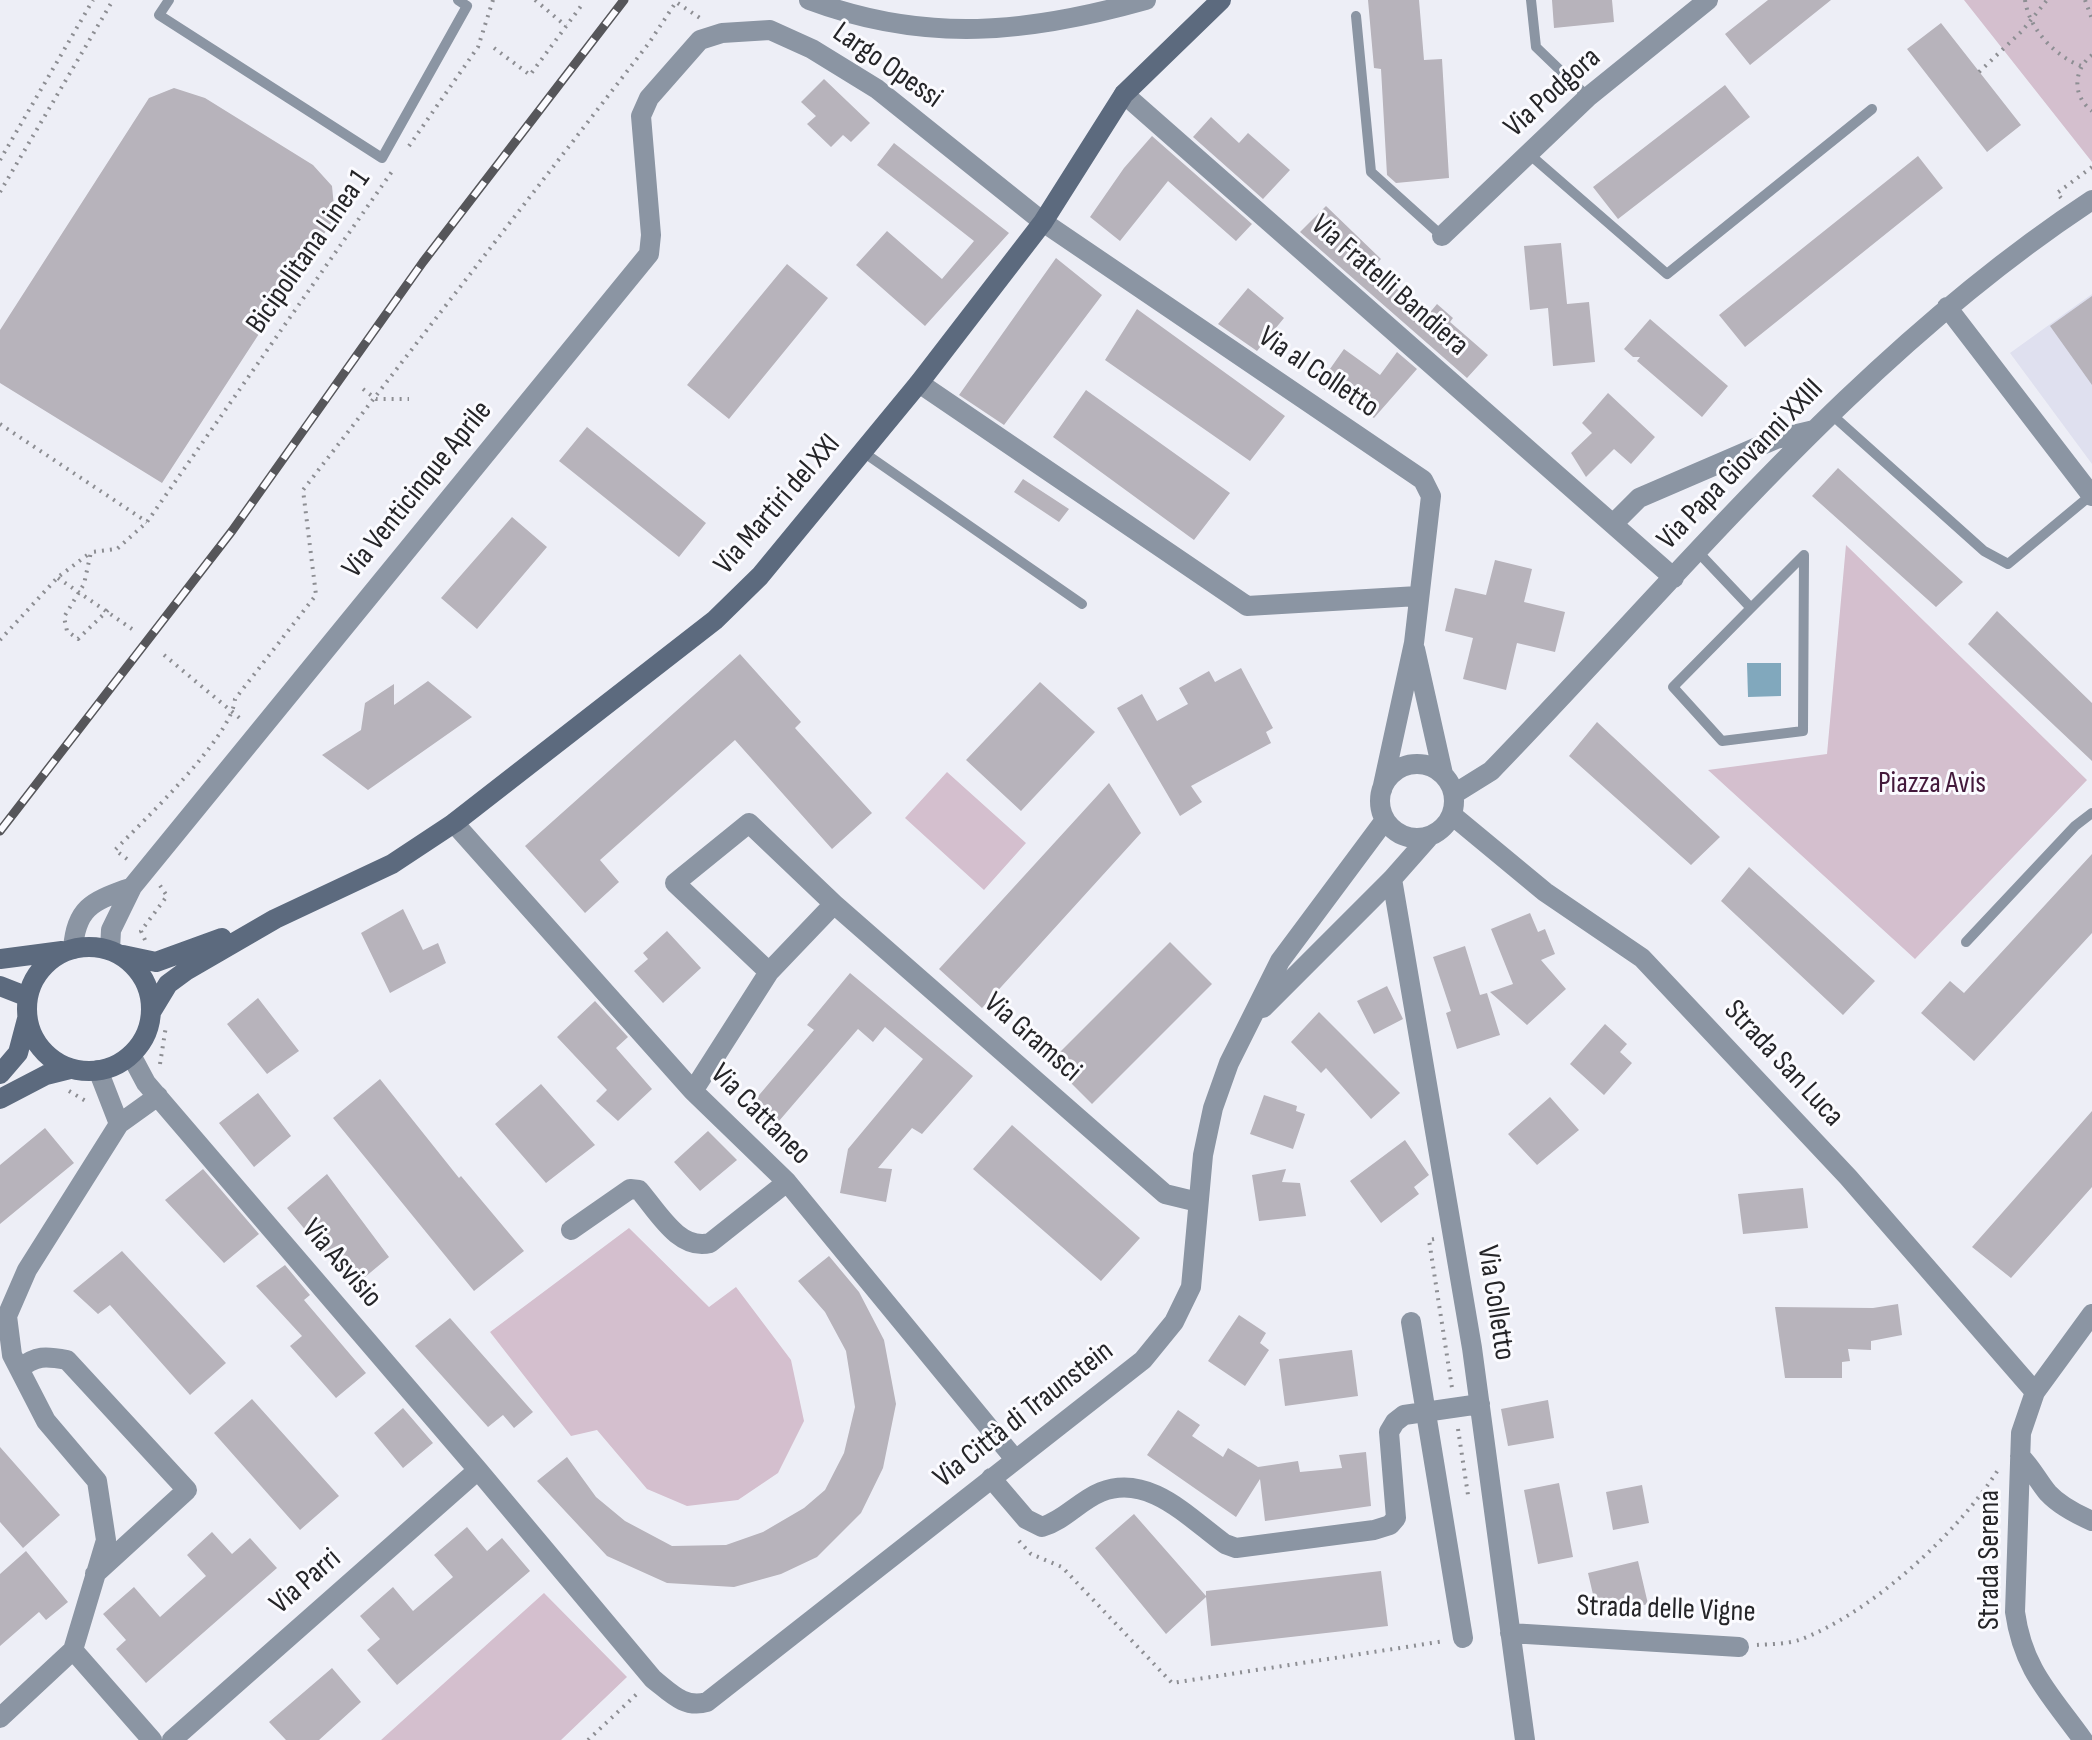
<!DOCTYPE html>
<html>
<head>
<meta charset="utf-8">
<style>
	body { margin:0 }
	canvas { display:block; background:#edeef6 }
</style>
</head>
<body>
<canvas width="2092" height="1740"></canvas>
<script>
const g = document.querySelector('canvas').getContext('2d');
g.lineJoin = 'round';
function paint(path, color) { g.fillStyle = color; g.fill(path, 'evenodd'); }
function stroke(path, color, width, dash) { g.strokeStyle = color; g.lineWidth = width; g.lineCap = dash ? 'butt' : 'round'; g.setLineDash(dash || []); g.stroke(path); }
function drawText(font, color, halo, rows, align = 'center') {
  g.font = font + ' "Sofia Sans Condensed",sans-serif'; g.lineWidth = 6; g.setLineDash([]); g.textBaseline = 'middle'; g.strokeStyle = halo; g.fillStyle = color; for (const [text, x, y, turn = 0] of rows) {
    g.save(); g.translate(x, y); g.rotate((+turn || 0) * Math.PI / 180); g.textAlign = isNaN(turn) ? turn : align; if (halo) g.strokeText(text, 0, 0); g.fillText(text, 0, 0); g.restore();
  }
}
const built = new Path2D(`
	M2092,294V464L2010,353Z`);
const green = new Path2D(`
	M1964,0H2092V162Z
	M1846,545L2087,780L1915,959L1708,770L1827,754Z
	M947,772L1026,843L984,890L905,818Z
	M629,1228L709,1307L736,1287L791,1360L804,1421L778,1473L738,1500L687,1506L647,1489L597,1430L571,1436L490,1332Z
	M544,1593L627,1677L561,1740H381Z`);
const water = new Path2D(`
	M1747,663H1781V696L1748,697Z`);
const building = new Path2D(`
	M1368,0H1419L1424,60L1442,59L1449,178L1396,183L1387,175L1381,69L1374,68Z
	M1552,0H1612L1614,22L1554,28Z
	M1768,0H1831L1750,65L1725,34Z
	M1941,23L2021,125L1987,152L1907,49Z
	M824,79L870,123L851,142L843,135L831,147L807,124L816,116L801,102Z
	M1725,85L1750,117L1618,219L1593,187Z
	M174,88L205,98L313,165L332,186L335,217L162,483L0,383V330L149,98Z
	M1211,117L1239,143L1248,133L1290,170L1263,199L1193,137Z
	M1152,136L1252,224L1236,241L1168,181L1120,241L1090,217L1124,168Z
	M894,143L1009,233L925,326L856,265L887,231L942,279L974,241L877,165Z
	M1918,156L1943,188L1745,347L1719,315Z
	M1326,206L1381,259L1373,267L1427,316L1437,304L1453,318L1450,322L1488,355L1467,378L1300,232Z
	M1561,243L1567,304L1589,302L1595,362L1553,366L1548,308L1530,310L1524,246Z
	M1056,258L1102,295L1004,425L959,395Z
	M787,264L828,298L729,419L687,385Z
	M1248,288L1284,318L1257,351L1218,324Z
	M2092,296V385L2050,326Z
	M1137,309L1285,416L1250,461L1105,360Z
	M1650,319L1728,386L1702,417L1637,361L1640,357H1633L1624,349Z
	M1344,349L1380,375L1397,352L1417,369L1374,418L1318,386Z
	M1086,390L1230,493L1194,540L1053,437Z
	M1608,393L1655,437L1631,464L1614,449L1586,477L1571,453L1592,433L1582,423Z
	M587,427L706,523L679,557L559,461Z
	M1838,468L1963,582L1936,607L1812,496Z
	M1023,479L1069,509L1059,522L1014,492Z
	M512,517L547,547L477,629L441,598Z
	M1495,560L1532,569L1524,602L1565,612L1555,652L1517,643L1506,690L1463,679L1473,638L1445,631L1455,588L1486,595Z
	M1997,611L2092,703V761L1968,644Z
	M740,654L801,722L795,728L872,813L832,849L735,740L600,860L619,882L585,913L525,846Z
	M1241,668L1273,728L1266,732L1271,743L1191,786L1202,802L1180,816L1117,708L1142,694L1157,721L1188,704L1179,688L1209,671L1215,682Z
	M428,681L472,717L368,790L322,755L361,730L365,703L394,684V705Z
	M1040,682L1095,732L1021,811L966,760Z
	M1597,722L1720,837L1691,865L1569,756Z
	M1109,783L1141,833L982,1008L939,969Z
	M2092,854V933L1974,1061L1921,1013L1950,981L1964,993Z
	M1749,867L1875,981L1843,1015L1721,901Z
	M403,909L423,950L438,943L446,963L390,993L361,933Z
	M1530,913L1538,932L1545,929L1555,954L1541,960L1566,989L1527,1025L1490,992L1513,984L1491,929Z
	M667,931L701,968L663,1003L634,971L648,959L643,953Z
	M1170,942L1212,984L1092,1104L1050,1062Z
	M1465,946L1480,995L1487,993L1500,1035L1457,1049L1446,1013L1451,1011L1433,957Z
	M850,973L973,1076L922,1134L912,1128L878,1168L892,1169L886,1202L840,1193L848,1149L923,1059L885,1027L873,1042L858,1029L773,1128L749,1107L814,1030L807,1025Z
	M1387,986L1403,1019L1374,1034L1357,1001Z
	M258,998L299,1051L267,1074L227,1024Z
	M595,1001L628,1037L616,1048L652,1089L618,1121L596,1101L607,1090L557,1037Z
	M1319,1012L1400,1093L1371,1119L1326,1068L1321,1073L1291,1042Z
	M1605,1024L1627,1044L1620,1052L1632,1063L1604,1095L1570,1064Z
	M380,1079L459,1178L461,1176L524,1251L474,1291L333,1118Z
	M541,1084L595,1145L546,1183L495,1124Z
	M258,1093L291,1136L254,1167L219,1123Z
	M1264,1095L1297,1106L1296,1111L1305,1114L1293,1149L1250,1134Z
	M1550,1097L1579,1130L1537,1165L1508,1134Z
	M2092,1111V1187L2011,1278L1972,1247Z
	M1012,1125L1140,1238L1101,1281L973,1169Z
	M45,1128L74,1163L0,1224V1165Z
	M708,1131L737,1160L700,1191L674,1162Z
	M1405,1140L1429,1175L1414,1187L1419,1194L1381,1223L1350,1181Z
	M203,1169L259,1234L224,1263L165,1200Z
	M1286,1169L1282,1182L1300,1183L1306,1216L1259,1221L1252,1175Z
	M327,1174L389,1257L353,1287L287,1208Z
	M1803,1188L1808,1228L1743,1234L1738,1194Z
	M122,1251L226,1363L190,1395L110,1305L98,1314L73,1291Z
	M829,1256L859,1292L884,1340L896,1404L883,1468L861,1513L817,1557L781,1574L734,1587L667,1583L607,1556L537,1481L567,1457L596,1497L625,1521L672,1546L726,1545L763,1532L804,1508L825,1490L844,1453L855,1407L846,1351L825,1312L798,1281Z
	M285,1265L310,1295L304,1300L366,1373L336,1398L290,1346L302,1336L256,1286Z
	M1898,1304L1902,1335L1871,1341V1350L1848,1349L1850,1361L1842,1362V1378H1785L1775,1307L1873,1308Z
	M1239,1315L1266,1333L1260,1343L1269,1350L1245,1386L1208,1361Z
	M450,1318L533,1412L514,1428L503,1415L488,1427L415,1346Z
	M1352,1350L1358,1396L1285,1406L1279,1359Z
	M252,1399L339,1496L300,1530L214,1433Z
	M1548,1400L1554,1438L1508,1446L1501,1409Z
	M403,1408L433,1443L403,1468L374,1433Z
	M1178,1410L1200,1425L1192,1436L1223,1457L1228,1448L1258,1467L1298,1461L1300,1472L1342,1468L1339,1455L1366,1452L1371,1506L1265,1521L1260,1479L1236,1517L1147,1455Z
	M0,1447L60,1515L23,1548L0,1522Z
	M1559,1483L1573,1557L1538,1564L1524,1490Z
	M1642,1485L1649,1523L1613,1530L1606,1492Z
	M1134,1514L1206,1596V1591L1381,1571L1388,1626L1211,1646L1206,1597L1166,1634L1095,1548Z
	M467,1527L487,1551L502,1538L530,1571L397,1685L367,1650L380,1639L360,1616L393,1587L413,1611L453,1577L434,1555Z
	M212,1532L232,1554L250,1538L277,1568L146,1683L116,1649L126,1640L103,1614L134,1587L160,1617L206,1576L187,1555Z
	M26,1551L68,1602L46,1620L39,1612L0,1646V1574Z
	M1638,1561L1648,1604L1598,1616L1588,1573Z
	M332,1668L361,1702L319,1740H286L269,1722Z`);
const path = new Path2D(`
	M535,0L566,26
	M2025,0C2029,29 2055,56 2081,66
	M2085,0L2092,19
	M494,48L530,75L584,2
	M2092,55C2073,70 2072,96 2092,111
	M1979,72L2022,31L2047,0
	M409,146L478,47L493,0
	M0,160L93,0
	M0,192L113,0
	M2061,198L2057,193L2092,167
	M363,389L376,399H409
	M0,424L147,522
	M58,578L132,629
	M108,610L78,639L67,631L64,617L84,584L91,552L117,549L147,522L393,170
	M0,640L58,577L90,553
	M164,655L242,720
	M127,859L115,850C144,820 232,737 235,699L316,595L303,490L649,43L676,2L700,18
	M145,940L141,931L167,896L159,884
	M160,1064L166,1026
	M69,1091L89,1103
	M1434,1239L1429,1240L1452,1388
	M1458,1429L1468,1495
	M1019,1541L1031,1554L1062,1567L1172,1683L1445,1641
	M1757,1645C1770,1644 1787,1644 1799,1640C1870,1614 1957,1534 1998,1470
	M588,1740L639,1692`);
const lane = new Path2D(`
	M169,0L159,15L382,158L467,6L458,0
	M1531,0L1536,47L1588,97
	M1356,16L1371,172L1442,236
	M1529,154L1667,274L1872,109
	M1831,414L1984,551L2008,564L2091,495
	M863,452L1082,604
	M1698,552L1751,608L1804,555L1803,731L1722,741L1673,687L1751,608
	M1966,942L2075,826L2092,813`);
const street = new Path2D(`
	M809,0C926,44 1029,33 1146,0
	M1124,94L1674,578
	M1442,236L1588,97L1708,0
	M1947,307L2092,496
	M919,383L1247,606L1418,596
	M1614,523L1639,498L1776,439L1814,430
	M1415,649L1443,774
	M1380 801a37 37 0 1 1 74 0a37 37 0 1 1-74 0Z
	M1454,794L1491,771C1683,573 1859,353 2092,200
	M1452,815L1545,892L1642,958L1848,1177L2035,1392
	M454,823L693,1091L787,1182L1014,1458
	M1392,879L1472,1348L1525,1740
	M73,949C76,905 95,901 132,887
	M110,950L111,930L132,887L649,254L651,235L641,116L649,98L700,40L722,33L770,30L812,49L877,89L1043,222L1423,480L1431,496L1414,643L1382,790
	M769,972L675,883L749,823L834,904
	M1263,1008L1392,879L1430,836
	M131,1055L146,1083L478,1470L653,1679C670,1692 684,1709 707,1702L1143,1360L1174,1322L1191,1287L1203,1155L1213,1108L1229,1063L1280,961L1385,820
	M98,1070L119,1124
	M693,1091L769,972L834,904L1165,1194L1198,1202
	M571,1230L630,1189L639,1190C658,1212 679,1251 710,1243L787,1182
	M1411,1322L1463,1638
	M19,1369C36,1355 46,1356 67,1360L187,1490L95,1574
	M2020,1456C2032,1468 2038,1481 2048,1493C2060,1506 2076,1514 2092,1521
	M991,1478L1026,1519L1042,1527C1065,1520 1079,1501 1101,1492C1149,1473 1189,1518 1225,1544L1236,1548L1374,1530L1390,1525L1396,1518L1389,1432L1395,1422L1404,1415L1480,1404
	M1510,1633L1739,1647
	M0,1718L73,1650
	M152,1740L73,1650L106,1540L97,1481L46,1421L12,1355L7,1316L27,1270L119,1124L158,1096
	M172,1740L478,1470
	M2083,1740C2051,1695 2023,1670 2015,1612L2021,1433L2035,1392L2092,1314`);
const secondary = new Path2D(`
	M27 1009a62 62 0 1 1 124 0a62 62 0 1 1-124 0Z
	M123,955L156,962L222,938
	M0,959L62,951
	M0,986L28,997
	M151,1012L168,984L187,970L275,919L392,864L454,823L715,620L760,576L919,383L1043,222L1124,94L1221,0
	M0,1074L18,1053L27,1019
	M0,1099L46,1075L70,1069`);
const rail = new Path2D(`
	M0,831L232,531L423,262L624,0`);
const streetNames = [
	["Largo Opessi",887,66,35],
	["Via Podgora",1553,93,-42],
	["Bicipolitana Linea 1",309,252,-55],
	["Via Fratelli Bandiera",1389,286,41],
	["Via al Colletto",1318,373,34],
	["Via Papa Giovanni XXIII",1741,465,-46],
	["Via Venticinque Aprile",418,490,-51],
	["Via Martiri del XXI",778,505,-49],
	["Via Gramsci",1032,1038,41],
	["Strada San Luca",1783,1064,47],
	["Via Cattaneo",760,1115,45],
	["Via Asvisio",341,1264,49],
	["Via Colletto",1495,1303,81],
	["Via Città di Traunstein",1024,1415,-38],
	["Strada Serena",1990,1560,-90],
	["Via Parri",306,1582,-41],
	["Strada delle Vigne",1666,1610,2]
];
const parkNames = [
	["Piazza Avis",1932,784]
];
paint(built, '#dfe0ef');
paint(green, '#d4bfce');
paint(water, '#81a8bd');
paint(building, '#b7b3bb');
stroke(path, '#8d8e93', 4, [2, 6]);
stroke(lane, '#8b95a3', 10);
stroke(street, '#8b95a3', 20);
stroke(secondary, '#5c6a7e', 20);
stroke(rail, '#56565a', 9);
stroke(rail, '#fbfbff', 6, [18]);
drawText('30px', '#252528', '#fbfbff', streetNames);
drawText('30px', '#43193b', '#fbfbff', parkNames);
</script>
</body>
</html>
